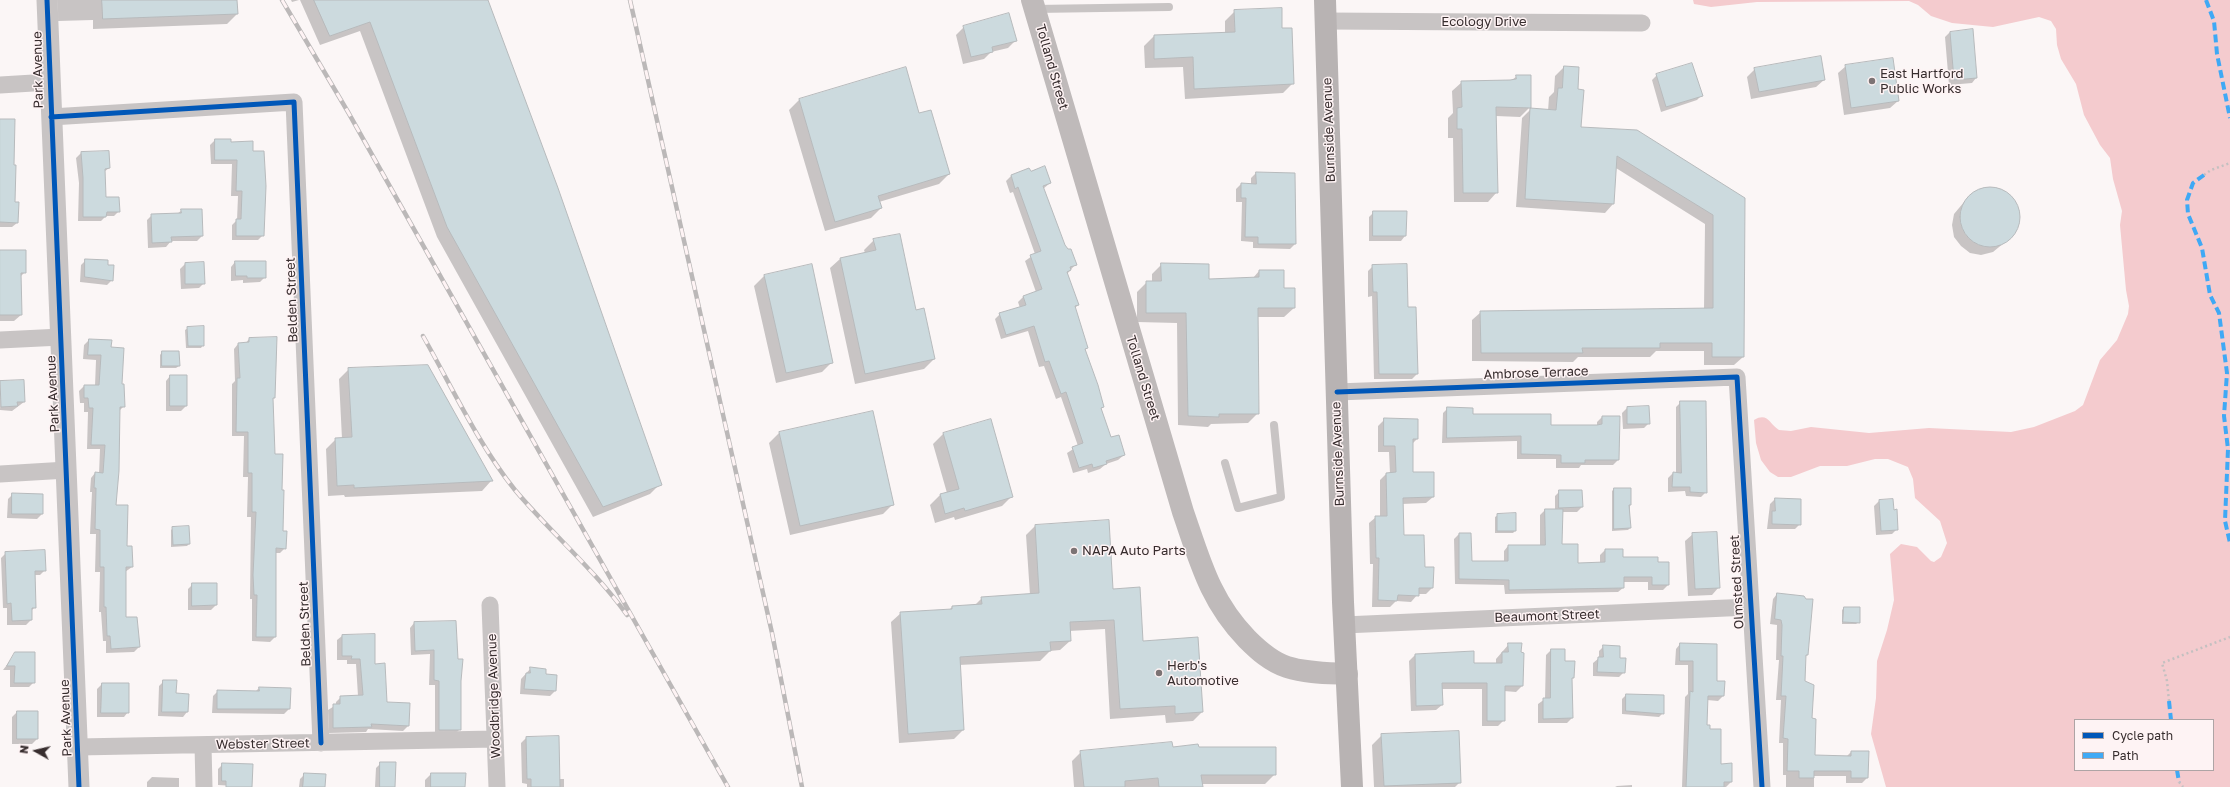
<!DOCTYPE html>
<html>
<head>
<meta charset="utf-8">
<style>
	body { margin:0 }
	#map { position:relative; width:2230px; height:787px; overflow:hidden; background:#fbf6f6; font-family:"Golos Text",sans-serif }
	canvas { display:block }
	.legend { position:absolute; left:2074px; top:719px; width:140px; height:52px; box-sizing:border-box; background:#fef3f4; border:1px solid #aea4a5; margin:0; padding:5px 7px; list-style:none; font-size:12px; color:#372d2e }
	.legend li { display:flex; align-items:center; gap:8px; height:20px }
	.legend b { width:20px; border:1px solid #aea4a5 }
	.north { position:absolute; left:16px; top:731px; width:40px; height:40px; -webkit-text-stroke:3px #fef3f4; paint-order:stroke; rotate:278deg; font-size:11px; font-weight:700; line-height:16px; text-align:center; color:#372d2e }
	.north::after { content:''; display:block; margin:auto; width:14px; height:18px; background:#372d2e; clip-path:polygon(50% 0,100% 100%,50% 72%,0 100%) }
</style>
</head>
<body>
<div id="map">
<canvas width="2230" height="787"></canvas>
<ul class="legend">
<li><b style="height:5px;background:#0057b8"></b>Cycle path</li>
<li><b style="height:5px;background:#3fa9f5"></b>Path</li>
</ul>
<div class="north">N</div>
</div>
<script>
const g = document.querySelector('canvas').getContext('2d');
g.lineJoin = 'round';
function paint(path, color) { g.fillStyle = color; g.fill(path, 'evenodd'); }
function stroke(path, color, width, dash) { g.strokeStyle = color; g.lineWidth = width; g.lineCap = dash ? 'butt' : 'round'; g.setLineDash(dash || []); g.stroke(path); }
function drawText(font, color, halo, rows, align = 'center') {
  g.font = font + ' "Golos Text",sans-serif'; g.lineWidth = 3; g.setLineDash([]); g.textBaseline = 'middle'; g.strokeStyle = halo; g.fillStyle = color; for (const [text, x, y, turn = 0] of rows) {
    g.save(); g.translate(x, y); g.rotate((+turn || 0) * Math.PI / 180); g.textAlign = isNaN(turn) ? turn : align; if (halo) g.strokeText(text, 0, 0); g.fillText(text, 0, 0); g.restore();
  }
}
const forest = new Path2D(`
	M1693,0H2230V787H1886L1871,734L1876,698L1877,661L1887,630L1894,600L1890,554L1901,544L1917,547L1931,561L1934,562L1941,557L1947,543L1940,521L1915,498L1913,479L1908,467L1888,459H1875L1847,466H1820L1791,477H1778L1770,472L1761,460L1756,443L1754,420C1768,412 1769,424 1779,430L1791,431L1811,427L1869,433L1929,428L2011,432L2034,427L2075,411L2083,405L2100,360L2117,340L2128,314L2129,306L2126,290L2120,225L2122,211L2113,179L2110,158L2100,145L2084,115L2076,84L2061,59L2057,45L2056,29L2051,21L2039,17L1993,27L1952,23L1931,16L1918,5L1909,1L1757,2L1711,7L1694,4ZM2075,720H2213V770H2075Z`);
const shadow = new Path2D(`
	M57,0H236L237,14L227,24L93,29V20L58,21Z
	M291,0H299L292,2Z
	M300,0H487L660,484L650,494L593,517L437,237L360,31L320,45Z
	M1235,11L1281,29L1293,83L1283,93L1185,99L1183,67L1145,68L1144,46L1154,36L1225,33V21Z
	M964,27L1016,40L1008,48L991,52L984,59L963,64L956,35Z
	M1950,32L1976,78L1972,83L1949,85L1945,37Z
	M1846,66L1898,101L1890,108L1844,115L1838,73Z
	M1564,67L1577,90L1580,128L1744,198L1743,357L1734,365H1704V351H1656L1650,357H1578L1573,362L1472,361V320L1481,312L1704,309L1705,224L1616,168L1613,204L1605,213L1516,207L1522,118L1531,109L1548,111L1549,97L1554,92L1555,76Z
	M1755,69L1824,80L1816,87L1751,99L1747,77Z
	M1657,75L1701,96L1697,100L1661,112L1652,80Z
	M1517,76L1530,107L1520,117L1496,116L1497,192L1488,202H1454L1453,138H1448V118L1453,113L1452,91L1462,82L1512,80Z
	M799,100L918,114L949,174L939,184L879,202L881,208L871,218L825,231L789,110Z
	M0,120L17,223L12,227H0Z
	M215,140L252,152L263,235L258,240H232V225L237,220L238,196H231L232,164H211L210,145Z
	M108,152L109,168L104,172L105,198L119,211L114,216H106L101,221H78L79,183L76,158L81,153Z
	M1029,170L1030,172L1050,183L1043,189L1064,246L1075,265L1067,274L1078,305L1075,308L1087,348L1084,351L1103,406L1101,409L1110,438L1124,455L1118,460L1106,464L1100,469L1088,473L1087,469L1073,473L1067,453L1078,446L1061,397L1056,399L1044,366L1039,367L1028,331L1001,339L995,319L1000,314L1020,308L1018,302L1023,297L1036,292L1025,261L1035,254L1013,192L1010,193L1006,181L1011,176Z
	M1256,173L1295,244L1290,249L1253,248V242L1241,241L1242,202H1236V189L1241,184L1251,185V178Z
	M1989,187L2001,189L2011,196L2017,206L2019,217L2017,228L2010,238L1993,252L1981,255L1970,253L1961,246L1954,237L1952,225L1954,214L1969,196L1978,190Z
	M182,210L202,236L197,241H171L166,247L148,248L147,220L152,215L177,214Z
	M1374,212L1405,236L1401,241H1369V217Z
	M874,240L916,311L934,359L924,369L855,384L830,268L840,259L865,253L864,250Z
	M0,251L25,272L20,277L21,315L14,321H0Z
	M86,260L107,266L112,280L107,285L80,282L81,265Z
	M235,262L265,277L260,282L243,283V280L231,281V267Z
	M185,264L204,283L199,288L181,289L180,269Z
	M1162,264L1208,280L1253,278L1259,271L1283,289L1294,308L1284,317H1257L1258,413L1248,423L1211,424L1208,427L1178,425L1177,323L1137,322V292L1147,282H1152V274Z
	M1373,266L1407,308L1417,374L1412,379H1374L1372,296L1368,297V271Z
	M764,276L832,362L822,372L776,383L754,286Z
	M188,328L203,345L201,348H186L185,330Z
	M249,339L274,397L273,399L274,455L285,548L280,553H275V637L270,642L252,641V599H250L251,517H247L248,477H243L244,436H232V384L235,381L234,349L238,344H245Z
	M89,340L110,348L121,385L124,406L119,411L115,506L132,567L125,572V618L139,647L134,652L106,653V641H103L101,612H99L100,572H95L96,534H90L92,492H90L91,478L95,473L99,474L100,449H87L88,412H84V403H80L79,391L84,386H95L96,360L83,359L84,345Z
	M162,352L179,366L176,368H160V355Z
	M427,366L491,481L482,491L345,497L344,495L328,496L326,449L336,439H342L339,379L349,369Z
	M170,376L186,406L181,411H166V381Z
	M1,382L24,402L12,411L0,410Z
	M1681,402L1706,492L1701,497L1686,496L1685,491L1668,492V478L1673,473H1676V407Z
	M1448,408L1472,415L1550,426H1597V422L1602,417L1618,460L1613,465H1581L1579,468H1556V459H1517V441L1442,443L1443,413Z
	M1627,408L1649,423L1644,428L1623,429L1622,413Z
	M872,412L893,504L883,514L790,535L769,443L779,433Z
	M1385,419L1417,420V439L1412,444V473L1433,497L1426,503L1402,504L1403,536L1424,568L1432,588L1426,594H1418L1411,602L1396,601L1390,607H1372L1373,564H1370L1369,523L1376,517H1380V480L1386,474H1390L1389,452H1378V426Z
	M990,420L1012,496L1002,506L955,520L954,517L935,523L930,505L940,495L947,493L933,444L943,434Z
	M1614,489L1630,504V528L1628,530L1612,531V491Z
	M1560,491L1582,507L1577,512H1562L1561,545L1577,564L1600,563V555L1605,550H1622V558L1657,563L1668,585L1663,590H1648V582H1623V588L1618,592L1505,594L1504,585L1455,584L1454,539L1459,534L1471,562H1504V551L1508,546H1540V515L1545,510H1555V496Z
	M13,494L42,514L37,519L7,518L8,499Z
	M1775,499L1800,500V524L1795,529H1767L1770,504Z
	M1879,501L1897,529L1892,534L1876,535L1874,506Z
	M1498,515L1515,531L1513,533H1495V517Z
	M1035,526L1112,590L1142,642L1202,712L1193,721L1166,723L1165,715L1110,719L1105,629L1069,631L1070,641L1060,650L1050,651L1040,661L959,665L963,730L954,739L899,743L891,622L901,613L949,610L952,607L974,606L982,598L1030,595L1026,535Z
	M173,528L189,544L187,546L171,547V530Z
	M1693,534L1719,587L1712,595L1688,596L1685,541Z
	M6,553L45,570L40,575H34L35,607L31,611V620L26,625H7V608H3L1,558Z
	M193,584L216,605L211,610H188V589Z
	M1777,594L1807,655L1805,657L1804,682L1811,719L1814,756H1847L1851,752L1867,778L1862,783H1846V776H1814V787H1786V775H1783V743H1779L1781,700H1776L1779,660H1776L1777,625L1770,624L1773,599Z
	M1844,608L1859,622L1856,624H1842V610Z
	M414,623L457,660L460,681V729L455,734L435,735V685H429L430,654L411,655L410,628Z
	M342,636L374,665L386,702L408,726L403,731L368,729L366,732L329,733L328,710L336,705V702L341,697L358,696L356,664H347V660H337V640Z
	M1509,644L1522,686L1516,692L1504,691V720L1498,726H1482V689H1442V705L1436,710L1411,711L1409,661L1415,655L1473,664H1496V659Z
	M1680,644L1716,682L1723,696L1718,701L1707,700L1706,726L1720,765L1731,782L1726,787H1682L1685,697L1688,694V665H1675L1676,649Z
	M1604,646L1619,659L1624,672L1619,677L1593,676V663L1599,658V651Z
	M1551,650L1564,662L1573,678L1571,679L1572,718L1567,723H1538V704L1545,699L1546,655Z
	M16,653L34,682L29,687H10V670H3Z
	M531,668L545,675L555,691L550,696L520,694L521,679Z
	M164,681L175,694L188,695L187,712L183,717L158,716L159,686Z
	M102,684L128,712L124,717H97V689Z
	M259,688L289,709L284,714L212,713L213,696L218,691L255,692Z
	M1626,695L1663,713L1659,717L1622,714V699Z
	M17,712L37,739L32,744H12V717Z
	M1382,735L1460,782L1455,787H1374L1372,745Z
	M558,737L559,779H564V787H527V784L522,783L521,743L526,738Z
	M1172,748H1198L1275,774L1265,784H1201L1202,787H1074L1072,761L1081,752Z
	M381,763L394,787H375L376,768Z
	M223,764L252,787L218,785V769Z
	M305,774L324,787H299L300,779Z
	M431,774L464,787H425V780Z
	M152,777L179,778V787H147V782Z
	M1632,785V787H1615L1617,786Z`);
const building = new Path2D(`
	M102,0H237L238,14L103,19Z
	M314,0H488L558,188L662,485L603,507L447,227L370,22L330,36Z
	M1282,8V28H1292L1294,84L1194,89L1193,57L1154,59V35L1235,32L1234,10Z
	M1009,13L1017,41L992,47L993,52L971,57L963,26Z
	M1973,29L1977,78L1954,80L1950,32Z
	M1821,56L1825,80L1759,92L1754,68Z
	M1893,58L1899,101L1851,108L1845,65Z
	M1692,63L1703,96L1666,107L1656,74Z
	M1564,66L1579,67L1578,89L1584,90L1581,127L1637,130L1745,198L1744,357H1712V343H1660V348H1582L1583,353H1481L1480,311L1713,308V215L1617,156L1614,204L1525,199L1530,108L1556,110L1558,88H1562Z
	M906,67L919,113L931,110L950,174L878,196L882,208L835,222L799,99Z
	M1516,75H1531V108L1496,107L1498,193H1463L1462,129H1457V108L1462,107L1461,81L1510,80L1516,79Z
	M0,119H15L14,165H16L15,202H19L18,223L0,222Z
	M215,139H231V142L253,141V151H264L266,186L264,236H236V219H241L242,191H236L237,160H215Z
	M109,151L110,168L105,169L106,197H119L120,212H107L106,217H83V178L81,152Z
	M1045,166L1051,183L1043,186L1065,245L1068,249H1071L1077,265L1070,267L1071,270L1067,272L1079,305L1075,306L1088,348L1085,349L1098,385L1104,407L1101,408L1111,437L1119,435L1125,455L1106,461L1107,464L1093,468L1092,464L1079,468L1072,447L1083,443L1066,392L1061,394L1049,361L1045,362L1034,326L1006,335L999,313L1026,305L1023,296L1042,289L1030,255L1041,251L1018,187L1015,189L1011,175L1029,168L1031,171Z
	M1256,172L1295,173L1296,244H1258V237H1245L1246,198H1241V183L1256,184Z
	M1960 217a30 30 0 1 1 60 0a30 30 0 1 1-60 0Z
	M181,209H202L203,236L171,237L172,242L152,243L151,214L181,213Z
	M1373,211H1407L1406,236H1373Z
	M900,234L916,310L924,308L935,359L865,374L840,258L876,250L873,239Z
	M0,250H26V273H21L22,315H0Z
	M85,259L108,260V265H114L113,281L85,277Z
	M235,261H266V278H247V276H236Z
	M204,262L205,284H185V263Z
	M1161,263L1209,264V279L1259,277V270H1284V288H1295V308H1258L1259,414H1219V417L1188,416L1186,313H1146V281H1161Z
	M812,264L833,363L786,373L764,275Z
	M1407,264L1408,307H1416L1418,374H1379L1377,292H1373L1372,265Z
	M204,326V346H188L187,327Z
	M277,337L275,398H273L275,454H283L282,490H284L283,531H287L286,549L276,548V637H256L257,595H254L253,575L256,512H252V473H248V432H236L237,378H240L238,343L249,342V338Z
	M89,339L112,340L111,347L124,348L122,384H124L125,407H120L119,471L116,505H128L127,546H132L133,567H126V617H137L140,647L111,649L110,636H107L106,607H104V567H100V530L95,529L96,488H94L95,472L103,473L105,445H91L93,408H89L88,398H84V385H99L101,355H88Z
	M162,351H179L180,366H162Z
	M428,365L493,481L354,488V485L337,486L335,438L352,437L348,368Z
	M170,375H187V406H170Z
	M24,380L25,402H17L18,406L1,407L0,381Z
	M1680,401H1706L1707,493L1690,492V487H1672L1673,472L1681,473Z
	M1649,406L1650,424H1627V407Z
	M1447,407L1473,408V414H1551V425H1597L1602,424V416H1620L1619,460H1585V463H1561V455L1521,454V436L1447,438Z
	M873,411L894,505L800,526L779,432Z
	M1384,418L1418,419V439H1413V472H1434V497L1403,498L1404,535H1424L1425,567H1434L1433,588H1419V596L1398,595L1397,601L1378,600L1379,558H1376L1375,516H1387L1386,473L1396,472L1395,446H1384Z
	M991,419L1013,497L965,511L964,508L945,514L940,494L959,489L943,433Z
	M1614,488H1631V505H1629L1631,528L1614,529Z
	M1559,490H1582L1583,507L1559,508Z
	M12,493L43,494V514H12Z
	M1775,498L1801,499V525L1772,524V511H1775Z
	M1893,499L1894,510L1897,509L1898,530L1881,531L1879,500Z
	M1545,509H1563L1562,544H1578V563L1605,562V549H1623V557H1658V562H1669V585H1652V577H1624V588L1509,590V580L1459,579V533H1471L1472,561H1508V545H1545Z
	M1516,513V531H1497V514Z
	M1109,520L1113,589L1140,587L1143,641L1198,637L1203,712L1175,714V706L1120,709L1114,620L1070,622L1071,641L1050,642L1051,651L960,657L964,730L908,734L900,612L952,609V606L982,604L981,597L1039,593L1035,525Z
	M189,526L190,544L173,545L172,527Z
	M1717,532L1720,588L1695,589L1692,533Z
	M45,550L46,571H35L36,608H32V620L12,621L11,603L7,604L5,552Z
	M192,583H217V605L192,606Z
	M1777,593L1804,596L1806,599H1813L1808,655H1806L1805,681L1814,685L1812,718L1816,719L1815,755L1851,756V751H1869L1868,778H1851V771H1814V778H1799V771H1787L1788,739L1783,738L1786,696H1781L1783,656H1781L1782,625L1781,620L1775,619Z
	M1844,607H1860V623L1843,622Z
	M456,621L458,659H463L461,681V730H439V681L434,680V650L415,651L414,622Z
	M375,634V664L385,663L387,702L410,703L409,726L371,724L372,727L333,728V704H340V696L363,695L360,659H351L352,656H342V635Z
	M1508,643H1522L1521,652L1524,653L1523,686H1505V721H1487V683H1442L1443,705L1416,706L1415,654L1474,651V663H1502V652H1508Z
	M1680,643L1717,644V681H1725L1724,696H1708L1707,725H1710V729H1721V764L1732,763V782H1724V787H1686L1690,691L1693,692V661H1680Z
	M1603,645L1620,646V658H1626L1625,673L1597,672L1598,657H1603Z
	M1551,649H1565V661H1575L1574,678H1572L1573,718L1543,719V698H1550Z
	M15,652H35V683H14L15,666H7Z
	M530,667L546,669V674L557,675L556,691L524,689L526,673H530Z
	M163,680H177L176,693L189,694L188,712H162Z
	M102,683H129V713H101Z
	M259,687L291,688L290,709H217V690L259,691Z
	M1626,694L1664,695V714L1626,711Z
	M17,711H38V739H17Z
	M1459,731L1461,783L1384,786L1381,734Z
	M559,736L560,787H531V779H527L526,737Z
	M1172,742L1173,747L1198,744L1199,747H1276V775H1201L1203,787H1159L1158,778L1125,781V787H1084L1080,751Z
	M380,762H396L395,787H380Z
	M222,763L253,764L252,787H226V781H222Z
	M304,773L326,774L325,787H303Z
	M431,773H466L465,787H431Z`);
const path = new Path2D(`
	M2204,175L2211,170L2230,163
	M2169,701L2167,681L2162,663L2230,637
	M2179,782L2183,787`);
const service = new Path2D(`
	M1035,9L1169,7
	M1225,463L1238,508L1281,497L1274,425`);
const minor = new Path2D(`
	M1326,21L1642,23
	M0,85L50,82
	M51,117L294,102L321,743
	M0,340L61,337
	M1337,392L1737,377L1762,787
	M0,474L67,470
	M490,605L497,787
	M1344,625L1749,607
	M203,745L204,787
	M78,747L495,739`);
const tertiary = new Path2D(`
	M47,0L79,787`);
const secondary = new Path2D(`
	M1032,0L1183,512C1200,561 1210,601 1247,639C1258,650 1271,662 1287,667C1306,673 1327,673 1347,674`);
const primary = new Path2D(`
	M1325,0L1343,602L1352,787`);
const rail = new Path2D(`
	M282,0L348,112L728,787
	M630,0L772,633L802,787
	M423,336C452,387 478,444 515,490C551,533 594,569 627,615`);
const quiet = new Path2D(`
	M2206,0L2214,21L2217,54L2230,118
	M2204,175L2193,183L2187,200L2188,214L2202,248L2210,295L2219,313L2227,373L2224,416L2228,449L2225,521L2230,543
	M2169,701L2171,720
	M2177,770L2179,782`);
const cycleway = new Path2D(`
	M47,0L79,787
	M51,117L294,102L321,743
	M1337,392L1737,377L1762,787`);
const markers = [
	[1872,81,4,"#7c7374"],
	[1074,551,4,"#7c7374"],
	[1159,673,4,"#7c7374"]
];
const streetNames = [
	["Ecology Drive",1484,22],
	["Tolland Street",1052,67,74],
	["Park Avenue",38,70,-91],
	["Burnside Avenue",1329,130,-92],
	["Belden Street",292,300,-92],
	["Ambrose Terrace",1536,373,-2],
	["Tolland Street",1143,378,73],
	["Park Avenue",53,394,-93],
	["Burnside Avenue",1338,454,-92],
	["Olmsted Street",1737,582,-93],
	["Beaumont Street",1547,616,-2],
	["Belden Street",305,624,-92],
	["Woodbridge Avenue",494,696,-92],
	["Park Avenue",66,718,-92],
	["Webster Street",263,744,-1]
];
const poiNames = [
	["East Hartford",1880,74],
	["Public Works",1880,89],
	["NAPA Auto Parts",1082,551],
	["Herb's",1167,666],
	["Automotive",1167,681]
];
paint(forest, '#f4cbce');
paint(shadow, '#0003');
paint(building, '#ccdade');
stroke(building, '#b7babc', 1);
stroke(path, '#c3c0c0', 2.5, [2, 3]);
stroke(service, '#c8c4c4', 8);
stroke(minor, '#c8c4c4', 17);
stroke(tertiary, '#c8c4c4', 21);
stroke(secondary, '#bfbaba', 22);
stroke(primary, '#b8b3b3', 22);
stroke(rail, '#bbb8b8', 4.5);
stroke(rail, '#fef3f4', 3, [9]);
stroke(quiet, '#3fa9f5', 4, [8, 4]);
stroke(cycleway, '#0057b8', 5);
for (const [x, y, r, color] of markers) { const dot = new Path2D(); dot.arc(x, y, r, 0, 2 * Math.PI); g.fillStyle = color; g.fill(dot); stroke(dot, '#fef3f4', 1.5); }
drawText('13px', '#372d2e', '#fef3f4', streetNames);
drawText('13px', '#372d2e', '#fef3f4', poiNames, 'left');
</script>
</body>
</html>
